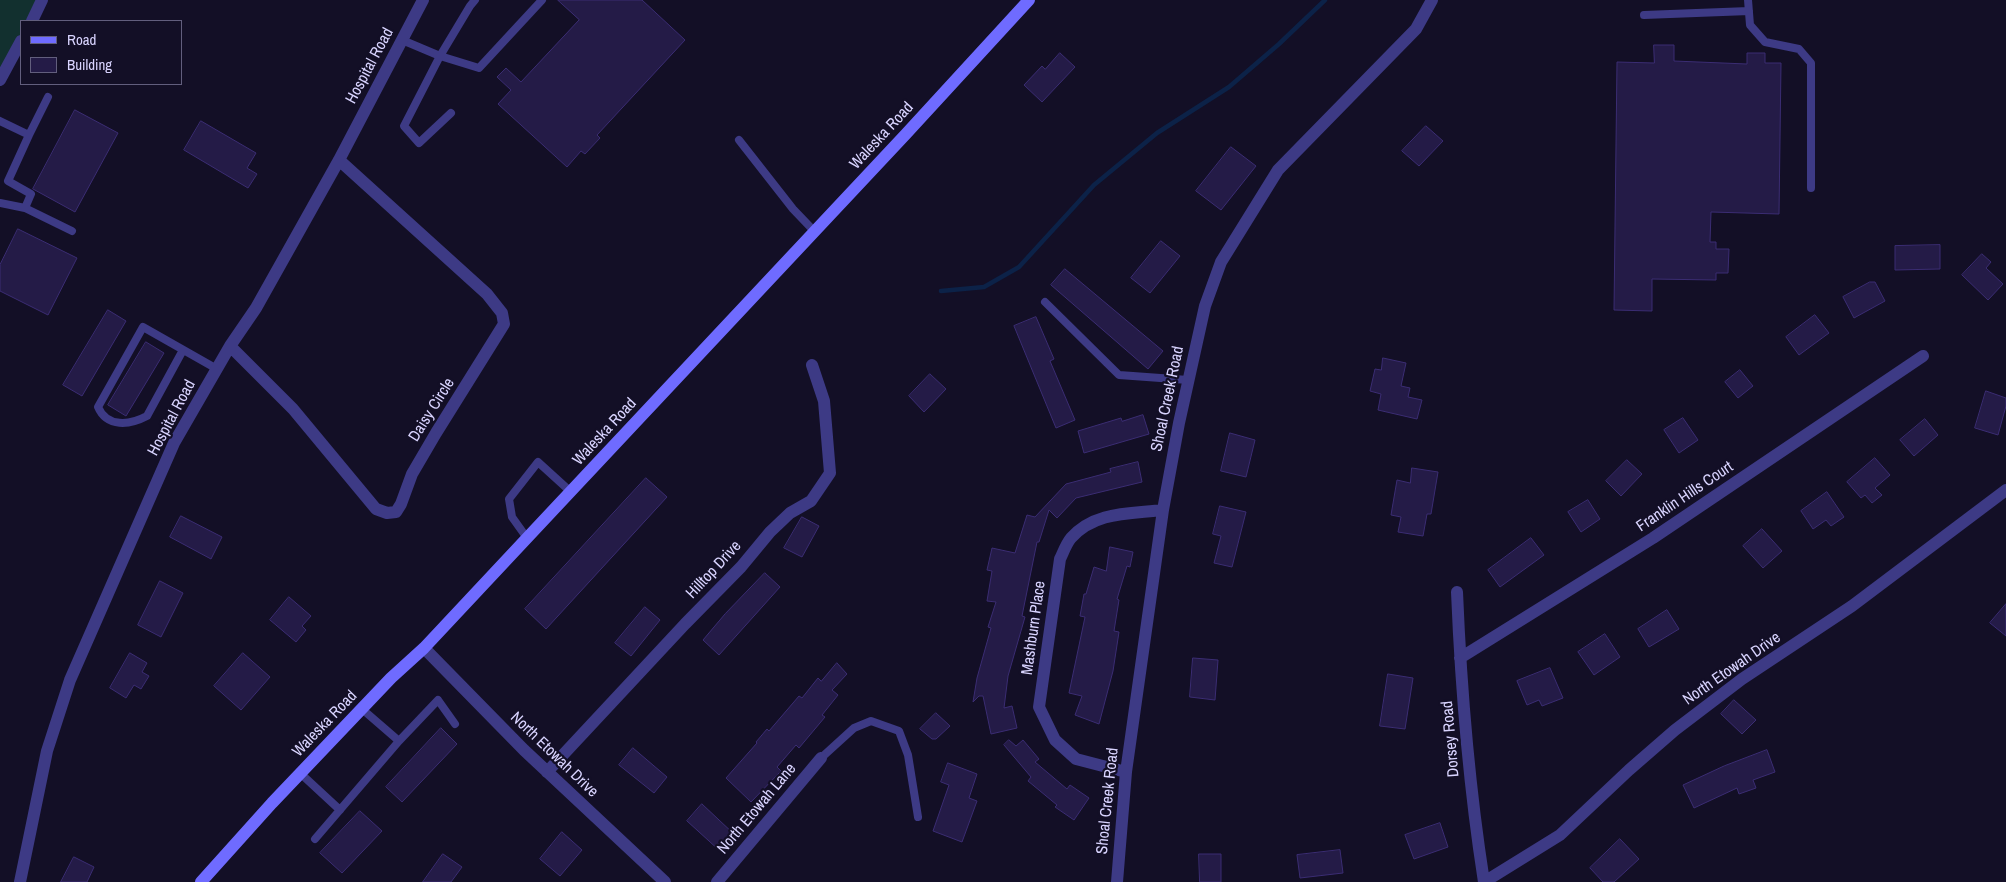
<!DOCTYPE html>
<html>
<head>
<meta charset="utf-8">
<style>
	body { margin:0 }
	#map { position:relative; width:2006px; height:882px; overflow:hidden; background:#130f26; font-family:"Archivo Narrow",sans-serif }
	canvas { display:block }
	.legend { position:absolute; left:20px; top:20px; width:162px; height:65px; box-sizing:border-box; background:#130f26; border:1px solid #625e7d; margin:0; padding:6px 9px; list-style:none; font-size:15px; color:#d9d4ff }
	.legend li { display:flex; align-items:center; gap:10px; height:25px }
	.legend b { width:25px; border:1px solid #625e7d }
</style>
</head>
<body>
<div id="map">
<canvas width="2006" height="882"></canvas>
<ul class="legend">
<li><b style="height:6px;background:#6f6bff"></b>Road</li>
<li><b style="height:14px;background:#241b47"></b>Building</li>
</ul>
</div>
<script>
const g = document.querySelector('canvas').getContext('2d');
g.lineJoin = 'round';
function paint(path, color) { g.fillStyle = color; g.fill(path, 'evenodd'); }
function stroke(path, color, width, dash) { g.strokeStyle = color; g.lineWidth = width; g.lineCap = dash ? 'butt' : 'round'; g.setLineDash(dash || []); g.stroke(path); }
function drawText(font, color, halo, rows, align = 'center') {
  g.font = font + ' "Archivo Narrow",sans-serif'; g.lineWidth = 4.5; g.setLineDash([]); g.textBaseline = 'middle'; g.strokeStyle = halo; g.fillStyle = color; for (const [text, x, y, turn = 0] of rows) {
    g.save(); g.translate(x, y); g.rotate((+turn || 0) * Math.PI / 180); g.textAlign = isNaN(turn) ? turn : align; if (halo) g.strokeText(text, 0, 0); g.fillText(text, 0, 0); g.restore();
  }
}
const green = new Path2D(`
	M0,0H39L29,21H21V39L0,85Z`);
const stream = new Path2D(`
	M941,291L984,287L1019,267L1094,185L1157,133L1229,87L1279,44L1325,0`);
const building = new Path2D(`
	M558,0H642L685,40L597,135L600,138L585,154L581,151L567,167L498,104L511,90L497,77L506,68L521,82L579,20Z
	M1654,45H1674V61L1747,64V53H1765V63H1781L1779,214L1711,212L1710,242H1716V249H1729L1728,273H1716V280L1652,279V311L1614,310L1617,62L1654,63Z
	M1060,53L1075,67L1042,102L1024,85L1042,66L1045,69Z
	M75,110L118,133L75,212L33,189Z
	M201,121L256,153L247,168L257,174L248,188L184,150Z
	M1426,126L1443,141L1419,166L1402,151Z
	M1231,147L1256,166L1221,210L1196,191Z
	M18,229L77,258L48,315L0,291V265Z
	M1161,241L1180,256L1150,293L1131,278Z
	M1940,245V269L1895,270V246Z
	M1982,254L1991,262L1986,268L2003,284L1988,300L1962,275Z
	M1065,269L1163,351L1148,369L1051,285Z
	M1870,282H1875L1885,301L1854,318L1843,297Z
	M108,310L126,321L82,396L63,385Z
	M1815,315L1829,333L1799,355L1786,337Z
	M1036,317L1054,359L1050,361L1075,420L1056,428L1014,326Z
	M146,342L164,353L126,416L108,405Z
	M1383,358L1406,363L1401,386L1410,388L1408,397L1422,400L1417,419L1378,410L1381,394L1370,391L1375,369L1381,370Z
	M1740,370L1753,386L1738,398L1725,382Z
	M930,374L946,389L924,412L909,396Z
	M1986,391L2006,398V406L1998,435L1975,428Z
	M1143,415L1149,434L1084,453L1078,431L1121,418L1122,421Z
	M1683,418L1698,440L1679,453L1664,430Z
	M1925,419L1938,435L1914,456L1900,440Z
	M1230,433L1255,440L1246,477L1221,471Z
	M1875,458L1890,475L1875,488L1882,495L1872,503L1865,495L1861,498L1847,482Z
	M1627,460L1642,474L1621,496L1606,481Z
	M1138,462L1142,482L1076,498L1057,518L1049,510L1039,542H1037L1022,616L1025,617L1008,676L1004,708L1012,706L1017,728L991,734L983,696H979L973,702L977,678L991,628L988,627L996,602L987,601L992,571L987,570L992,548L1015,553L1027,515L1035,517L1066,484L1111,472L1110,469Z
	M1412,468L1438,472L1431,514H1427L1423,536L1398,532L1401,517L1391,515L1397,480L1410,483Z
	M646,478L667,497L546,629L525,609Z
	M1827,492L1844,517L1831,526L1826,520L1813,529L1801,511Z
	M1588,500L1600,519L1581,532L1568,512Z
	M1220,506L1246,512L1232,567L1214,563L1221,536L1213,534Z
	M181,516L222,537L211,559L170,537Z
	M802,517L819,526L802,557L784,548Z
	M1762,529L1782,551L1763,568L1743,546Z
	M1531,538L1544,555L1500,587L1488,570Z
	M1110,547L1133,552L1130,567L1127,566L1117,599L1119,600L1114,631L1119,632L1113,671L1099,724L1075,715L1082,696L1069,693L1085,617L1080,616L1084,594H1086L1094,567L1106,571Z
	M765,573L780,587L719,655L703,640L725,614Z
	M160,581L183,593L161,637L138,625Z
	M289,597L311,616L302,626L306,630L296,642L270,620Z
	M2006,604V636L1990,623Z
	M645,607L660,620L631,656L615,643Z
	M1667,610L1679,629L1649,647L1638,629Z
	M1605,634L1620,657L1594,675L1578,652Z
	M130,653L147,663L142,672L149,676L141,689L134,685L126,698L110,688Z
	M243,653L270,677L241,710L214,686Z
	M1193,658L1218,660L1215,700L1190,697Z
	M837,663L847,674L832,690L838,695L822,715L825,717L799,748L796,745L777,767L781,771L751,802L726,778L757,743L756,742L767,729L769,731L799,696L802,698L818,678L821,681Z
	M1550,668L1563,698L1542,706L1539,700L1527,705L1517,681Z
	M1388,674L1413,678L1405,729L1380,726Z
	M1734,700L1756,720L1742,734L1721,714Z
	M936,713L950,726L936,739H932L920,729Z
	M441,728L457,744L402,802L386,787Z
	M1009,740L1016,746L1023,740L1039,759L1035,762L1067,789L1070,785L1089,798L1074,820L1055,807L1057,805L1028,781L1031,777L1004,745Z
	M633,748L667,777L654,793L619,765Z
	M1767,750L1775,772L1753,780L1756,788L1739,794L1737,788L1694,808L1683,785L1724,766Z
	M948,763L977,774L969,798L977,801L962,842L933,831L949,785L941,782Z
	M702,804L735,835L720,851L687,821Z
	M360,811L382,831L342,873L320,853Z
	M1440,823L1448,847L1414,859L1405,835Z
	M562,832L582,850L560,876L540,859Z
	M1620,839L1639,859L1614,882H1603L1590,868Z
	M1340,850L1343,873L1300,878L1297,855Z
	M443,854L462,867L451,882H423Z
	M1199,854H1221V882H1200Z
	M74,857L94,867L87,882H61Z`);
const lane = new Path2D(`
	M475,0L470,6L440,56L479,68L542,0
	M1748,0L1750,25L1765,42L1799,49L1811,63V188
	M1644,15L1749,11
	M402,40L440,56L404,126L419,143L451,113
	M0,121L29,135L8,181L31,194L25,208L0,203
	M29,135L48,97
	M739,140L793,209L815,232
	M25,208L72,231
	M1045,302L1119,375L1188,380
	M183,350L147,416C130,425 107,428 98,407L143,327L217,369
	M527,538L512,517L509,499L538,462L571,492
	M399,741L438,700L455,724
	M821,758L854,728L871,721L899,731L908,755L918,817
	M300,773L340,810
	M315,839L399,741L362,709`);
const street = new Path2D(`
	M32,21L42,0
	M0,80L21,41
	M230,346L293,409L376,509L387,513L396,512L401,504L412,474L436,433L504,324L502,313L487,294L339,160
	M1457,592C1461,689 1469,786 1484,882
	M424,648L524,750L665,882
	M1460,658L1653,538L1923,356
	M547,772L685,624L741,567L770,532L790,513L811,501L830,473L824,401L812,365
	M1126,772L1076,759L1055,740L1039,707L1060,559C1063,553 1066,544 1071,538C1095,511 1130,514 1163,510
	M20,882L47,751L70,680L174,443L230,346L256,308L339,160L423,0
	M717,882L821,758
	M1117,882L1126,772L1163,510L1179,423L1205,306L1221,262L1278,170L1416,29L1432,0
	M1484,882L1560,835L1629,770L1675,730L1742,679L1852,606L2006,490`);
const secondary = new Path2D(`
	M201,882L272,803L391,678L424,648L527,538L905,135L1029,0`);
const streetNames = [
	["Hospital Road",370,66,-62],
	["Waleska Road",882,136,-47],
	["Shoal Creek Road",1168,399,-78],
	["Daisy Circle",432,410,-58],
	["Hospital Road",172,418,-62],
	["Waleska Road",605,432,-47],
	["Franklin Hills Court",1685,497,-34],
	["Hilltop Drive",714,570,-47],
	["Mashburn Place",1034,628,-82],
	["North Etowah Drive",1732,669,-35],
	["Waleska Road",325,724,-46],
	["Dorsey Road",1451,739,-95],
	["North Etowah Drive",554,755,44],
	["Shoal Creek Road",1108,801,-84],
	["North Etowah Lane",757,809,-50]
];
paint(green, '#12302f');
stroke(stream, '#0c2248', 4.5);
paint(building, '#241b47');
stroke(building, '#3b2d73', 1);
stroke(lane, '#3d3a85', 8);
stroke(street, '#3d3a85', 12);
stroke(secondary, '#6f6bff', 12);
drawText('16px', '#d9d4ff', '#130f26', streetNames);
</script>
</body>
</html>
